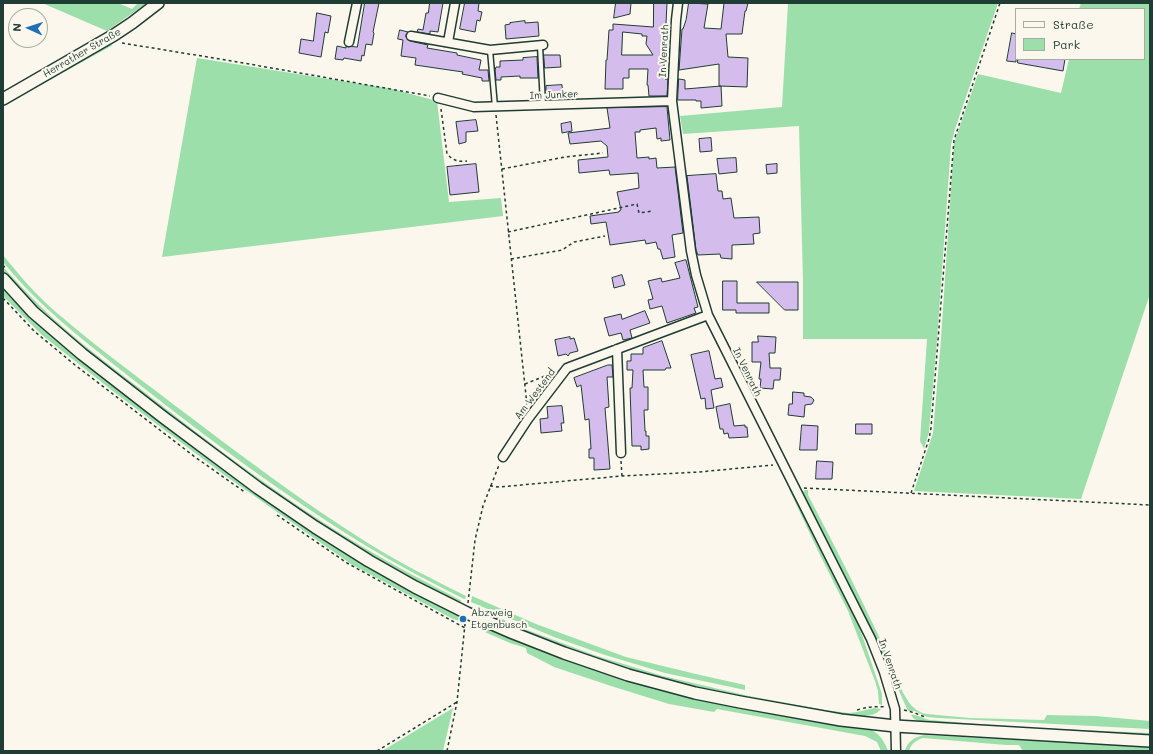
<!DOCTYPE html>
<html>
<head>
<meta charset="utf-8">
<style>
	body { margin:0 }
	#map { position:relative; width:1153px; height:754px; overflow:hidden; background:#fbf7ec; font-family:Mali,sans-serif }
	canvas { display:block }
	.frame { position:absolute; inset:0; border:4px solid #1f3d34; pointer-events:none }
	.legend { position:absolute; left:1015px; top:8px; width:130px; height:52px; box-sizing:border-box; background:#fbf7ec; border:1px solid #a3ada2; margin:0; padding:5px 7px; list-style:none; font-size:12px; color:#1f3d34 }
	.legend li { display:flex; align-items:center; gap:8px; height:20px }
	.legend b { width:20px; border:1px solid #a3ada2 }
	.north { position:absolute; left:8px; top:8px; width:40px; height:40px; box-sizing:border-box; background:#fbf7ec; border:1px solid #a3ada2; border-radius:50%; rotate:273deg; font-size:11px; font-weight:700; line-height:16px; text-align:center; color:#1f3d34 }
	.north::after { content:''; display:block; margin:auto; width:14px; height:18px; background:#1f6fb2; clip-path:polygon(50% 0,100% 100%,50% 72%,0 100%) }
</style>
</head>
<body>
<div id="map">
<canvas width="1153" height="754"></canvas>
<div class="frame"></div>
<ul class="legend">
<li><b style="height:5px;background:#fbf7ec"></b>Straße</li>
<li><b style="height:11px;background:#9ddfaa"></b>Park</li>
</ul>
<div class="north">N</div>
</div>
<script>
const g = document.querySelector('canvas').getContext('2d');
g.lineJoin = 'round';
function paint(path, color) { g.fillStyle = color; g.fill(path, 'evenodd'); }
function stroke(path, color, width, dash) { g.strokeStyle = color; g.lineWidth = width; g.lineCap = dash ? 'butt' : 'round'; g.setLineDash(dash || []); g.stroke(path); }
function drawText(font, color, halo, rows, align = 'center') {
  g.font = font + ' Mali,sans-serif'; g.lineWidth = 4; g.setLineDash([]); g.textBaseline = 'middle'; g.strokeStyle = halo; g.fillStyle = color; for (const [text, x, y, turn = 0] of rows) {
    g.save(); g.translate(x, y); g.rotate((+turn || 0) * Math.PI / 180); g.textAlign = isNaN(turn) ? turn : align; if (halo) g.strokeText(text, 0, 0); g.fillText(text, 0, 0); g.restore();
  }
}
const green = new Path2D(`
	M42,3H118L132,9L138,3H147L107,31Z
	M788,3H998L955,129L951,145L937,340L929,432L924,449L920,441L927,339H803V281L799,126L683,134L680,116L782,107Z
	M1081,3H1150V294L1081,499L914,491L933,433L941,339L954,143L978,74L1061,93L1069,59H1144V9H1079Z
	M107,44L113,45L3,106V102Z
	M197,58L392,89L437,101L449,202L501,198L503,216L162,257Z
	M3,255C19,275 37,296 57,313C94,345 134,374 173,404C238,453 302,502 371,545C402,564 434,580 466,596L465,599H464C430,582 396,564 363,544C285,496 211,441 140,385C92,347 42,310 3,262Z
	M3,267C20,285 37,304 56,321C86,348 120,373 152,398C214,446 277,494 343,535C382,559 422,580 462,601L457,603L415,581L371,556L334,532L270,489L211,447L63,331L37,307L4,273L3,272Z
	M3,288L34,320L76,357L168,428L223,470L309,530L459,616L461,619L460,621L453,619L351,564L223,474L118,395L42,335L3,296Z
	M790,488L849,603L861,632L882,694V705L879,704L878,691L875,681L848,611L820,555L789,489Z
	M805,490H808V495C834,544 859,594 883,645C891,663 897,684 908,701C912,707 919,713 927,714L970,718L1044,720L1047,715L1096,716L1150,721V729L939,718L927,717L915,711H908L866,618L803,494V492Z
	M472,596L536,624L626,657L700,675L745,685V690L665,673L605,655L554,637L471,602Z
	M474,607L530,631L594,655L663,676L749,696L825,710L849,713L857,712L874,708L881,709C876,715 869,716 862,716C839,717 809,710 786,705C729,695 671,683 615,665C568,649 522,630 476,612Z
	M475,623L549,653L579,664L660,690L689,696L868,728C879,733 884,740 888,751H881L877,742L865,736L717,709L714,712L669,704L611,686L554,667L527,653L526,648L510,643L471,626Z
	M453,708L443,751H382Z
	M911,715C917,714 923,719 930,720L1015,727L1150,733V736L923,723L914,719Z
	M924,735L1150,747V751H1023L1019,745H1006L923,738C916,740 911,744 909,751H905C907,742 914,737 924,735Z`);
const building = new Path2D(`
	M365,3H379L373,32L374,33L372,45L366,44L364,56L362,55L361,61L344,58L343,60L335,59L337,46L346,48V46L357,47Z
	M430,3H443L438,32L430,31V34L417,32L418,29L423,30L426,13H428Z
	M465,3H479L478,11L482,12L480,21L477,20L475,32L460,29Z
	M616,3H631L630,14L614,18Z
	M654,3H667L664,65L665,79H668L667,96H649L648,85H647L648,69H629V78H623V89H605L606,60H607L609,30H613V24L653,27ZM623,32L642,34V36H647L646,44L653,55H622Z
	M689,3L708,4L704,28L721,29L724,3H748L746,11H745L742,34H726L728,57L748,58L747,87L719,86V64L679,70L682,29H683L686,20Z
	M317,13L331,16L328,33L325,32L321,57L299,53L301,39L313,41Z
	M525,21V23L538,22L539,36L506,39L505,25L510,24V23Z
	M400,30L408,32L406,35V37L410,41L428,45L427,48L457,53V55L481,60L479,70H488L489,81H482V78L462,74L463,72L415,65L416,58L401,56L403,40L398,39Z
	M1012,33L1016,34V62L1007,61Z
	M544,55H560L561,67L545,68Z
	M537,57L538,78H520V76L501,77V80H496L495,70L496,67H500V61L523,60V58Z
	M1018,59H1065L1063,71L1018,63Z
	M679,79L685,80V89L721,86L722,106L701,108V101H696V100H678Z
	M562,85L563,98H546V86Z
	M667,107L670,140L661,141V138L657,139L656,128L640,130V132H635L637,158L649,157V159L656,158L657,168L675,167L683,233L672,235L675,257L663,259L660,249H658L656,242L646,244L645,240L610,245L606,222L591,224L590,216L619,212V211L621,210L617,192L639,188L638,173L610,175L609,170L579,173L578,160L608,157L607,146L601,141L570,144L568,133L610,128L607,108Z
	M476,120L478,131L466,132V142L459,144L456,122Z
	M571,122L572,131L562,133L561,124Z
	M711,138L712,151L700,152L699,139Z
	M736,158L737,172L719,174L717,159Z
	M476,164L479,192L450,195L447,167Z
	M777,164V173L767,174L766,165Z
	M716,174L718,191H722L723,199L731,198L734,218L759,217L760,233L753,234L754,244L732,245V259L721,258L720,254L698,255L696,250L687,176Z
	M686,260L698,307L694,308L696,313L667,323L662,306L650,309L648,300L653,299L648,281L661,278L662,282L680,278L675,263Z
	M622,275L625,285L614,288L612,278Z
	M723,281H737V303H769V313H736V310H723Z
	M757,282H798V310H785Z
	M645,311L650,323L630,330L632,338L623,340L621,333L609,336L604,318L621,314L622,319Z
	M758,336L776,337L775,353H769L770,368H781L780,380H774L773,389L760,388L761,379H759L761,362H752V342H758Z
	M570,337V339L574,338L578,351L570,353L568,356L566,354L558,356L555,340Z
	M662,341L671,368H666L665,370H643L644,387H648V410H644L645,431H646V436H649V449L641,450V446H632L630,388H632L633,370H627V361H631V354H643V348Z
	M709,351L715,379L721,378L723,387L711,390L714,408L706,409L705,398L701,399L691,355Z
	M608,365H612L613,377H607L609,407L605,408L610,469L594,470V458H589V449H591L589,419L585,420L581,385L577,387L574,378Z
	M793,392L804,393V396L811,397L814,400L812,404L805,405L804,417L788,415L789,404H792Z
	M730,404L734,426L745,425V427H747L748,437L729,438L728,433L724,434L723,429H720L716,407Z
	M562,406L564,423H561L562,431L541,433L540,419L548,418L547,407Z
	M856,424H872V434H856Z
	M802,425L818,426L817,450H800Z
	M817,461L833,462L832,479H816Z`);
const path = new Path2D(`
	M122,43L232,61L430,96
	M441,109L447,154C454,161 458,162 467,161
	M496,115L527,405
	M502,169L565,157L603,153
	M508,232L637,204L639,213L653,211
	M511,259L562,250L574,242L605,236
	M3,265L6,269
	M3,298L34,331L75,365L195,457L246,493
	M525,384L550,374
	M621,461L622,476
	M490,486L499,487L622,476L699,472L773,465
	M804,488L1150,505
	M911,493L929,439L931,428L954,140L1000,3
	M277,515L347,563L465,628
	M468,603L475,540L483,506L499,465
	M857,710C867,707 875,706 886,707
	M904,710L915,713L925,717
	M377,751L457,702
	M447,751L457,702L465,624`);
const lane = new Path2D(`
	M540,46L543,105
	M490,50L495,107`);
const street = new Path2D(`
	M678,3L676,20L672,101L691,251L696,275L708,315L871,639L884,672L895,709L896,751
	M411,36L490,50L543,45
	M349,42L357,3
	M448,42L455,3
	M438,98L474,107L672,101
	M617,349L621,453
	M503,457L528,419L567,368L708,315`);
const secondary = new Path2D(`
	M3,99L114,35L132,23L158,3
	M3,279L33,312L82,354L163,417L258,488L315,527L369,561L415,587L467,613L513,633L564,653L628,675L695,693L740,702L841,720L895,726L1150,741`);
const markers = [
	[463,619,4,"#1f6fb2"]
];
const streetNames = [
	["In Venrath",664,51,-87],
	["Herrather Straße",82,53,-30],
	["Im Junker",554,95,-2],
	["In Venrath",747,372,64],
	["Am Westend",535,394,-53],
	["In Venrath",890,664,71]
];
const poiNames = [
	["Abzweig",471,613],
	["Etgenbusch",471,625]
];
paint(green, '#9ddfaa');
paint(building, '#d4bcec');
stroke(building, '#1f3d34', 1);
stroke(lane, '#1f3d34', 7);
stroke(street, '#1f3d34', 11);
stroke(secondary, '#1f3d34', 14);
stroke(path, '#1f3d34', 1.5, [3, 3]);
stroke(lane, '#fbf7ec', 4);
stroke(street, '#fbf7ec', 8);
stroke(secondary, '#fbf7ec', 11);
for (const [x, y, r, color] of markers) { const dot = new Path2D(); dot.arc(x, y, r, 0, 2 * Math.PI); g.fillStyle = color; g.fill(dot); stroke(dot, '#fbf7ec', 1.5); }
drawText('10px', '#1f3d34', '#fbf7ec', streetNames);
drawText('10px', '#1f3d34', '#fbf7ec', poiNames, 'left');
</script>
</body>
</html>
